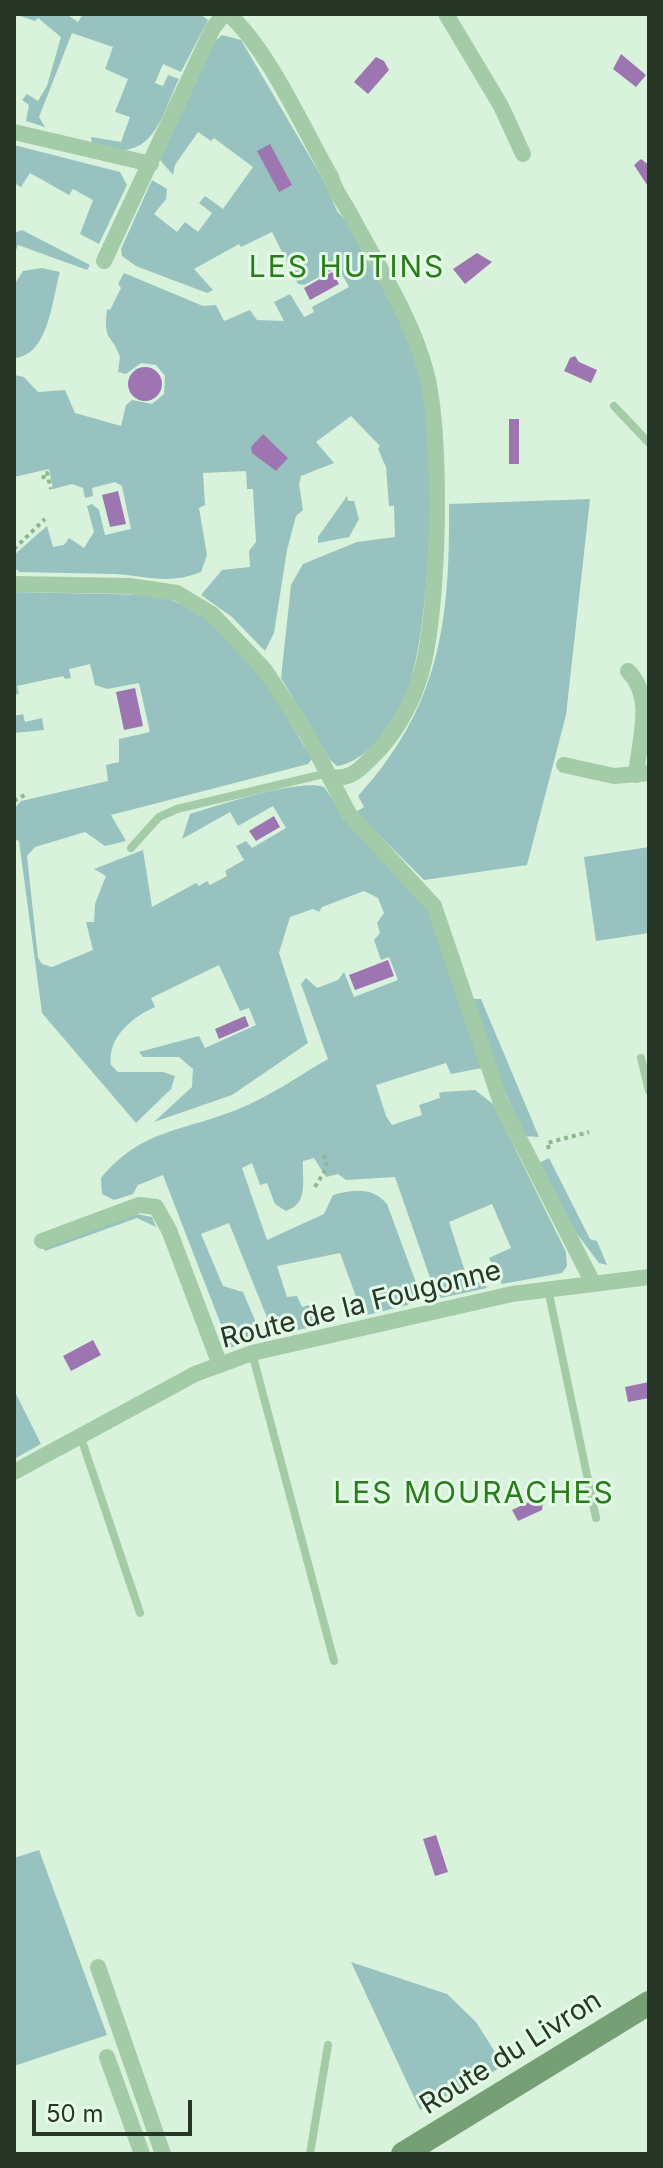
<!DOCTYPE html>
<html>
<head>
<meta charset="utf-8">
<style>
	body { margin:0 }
	#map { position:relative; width:663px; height:2168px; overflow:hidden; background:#d8f2dc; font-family:Inter,sans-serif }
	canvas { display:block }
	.frame { position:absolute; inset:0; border:16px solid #273626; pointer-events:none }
	.scale { position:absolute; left:32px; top:2100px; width:160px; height:36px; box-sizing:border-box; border:4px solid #273626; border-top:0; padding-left:10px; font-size:24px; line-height:28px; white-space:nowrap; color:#273626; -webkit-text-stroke:6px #e5fae8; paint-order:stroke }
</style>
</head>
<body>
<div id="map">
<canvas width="663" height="2168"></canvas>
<div class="frame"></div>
<div class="scale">50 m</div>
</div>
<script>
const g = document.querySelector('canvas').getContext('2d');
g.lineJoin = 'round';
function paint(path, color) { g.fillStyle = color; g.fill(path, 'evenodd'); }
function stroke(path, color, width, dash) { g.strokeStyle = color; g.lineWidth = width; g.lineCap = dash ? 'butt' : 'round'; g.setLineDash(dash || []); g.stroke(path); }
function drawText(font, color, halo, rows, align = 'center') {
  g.font = font + ' Inter,sans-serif'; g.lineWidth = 6; g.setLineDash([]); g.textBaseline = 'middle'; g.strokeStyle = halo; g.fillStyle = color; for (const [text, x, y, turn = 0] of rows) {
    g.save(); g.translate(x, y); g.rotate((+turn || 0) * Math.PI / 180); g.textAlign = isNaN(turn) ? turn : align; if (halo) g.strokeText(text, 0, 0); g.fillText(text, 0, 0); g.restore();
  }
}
const green = new Path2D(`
	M14,14H66L78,22L83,14H200L208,20L181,72L163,64L155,83L163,86L168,75L179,79C164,109 156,153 117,150C108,149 100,149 92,144L91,137L121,142L130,117L115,112L128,79L105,69L113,47L72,33L39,117L45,127L26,121L29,105L22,100L27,94L38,101L47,86L61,37L38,18L35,21Z
	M222,35L241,40L324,181L337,211L348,223C373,269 402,315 417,366C438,438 432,603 412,676C404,708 373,761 337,766L330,760L281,678L291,585L303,564L357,542L395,537L394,506H389L386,467L378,449L380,446L351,416L316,442L334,463L301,476L299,484L303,510L296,516L287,550L274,633L265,651L232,617L201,595L222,570L250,567L249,551L256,542L253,489H247L246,471L203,473L205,505L199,508L207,555L201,572C168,585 148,576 114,574C83,573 51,573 20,572L14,568V555L47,526L53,547L64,545L69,538L84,548L94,532L87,506L92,504L99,510L105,535L131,529L122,486L115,482L92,488L93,496L85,498L83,488L72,484L53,489L49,469L14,477V375L24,377L38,392L65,390L75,413L121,426L126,405L132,400L152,404L164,394L165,376L156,365L141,363L126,374L118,372L120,357C112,333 103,343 107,309L110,310L121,288L118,284L124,273L203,306L216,305L224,321L250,310L257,320L284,321L274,302L290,294L304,317L314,312L312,307L349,287L338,267L304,285L298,284L272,232L241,247L239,244L194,269L213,290L207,293L136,266L122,256L121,249L152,180L167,189L166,199L154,214L177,232L185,222L198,232L212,213L199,203L205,196L223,209L253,167L214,138L211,141L198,132L175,165L173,175L160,160L213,43Z
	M14,145L120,172L127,185L99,244L80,234L93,200L73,189L69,195L30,173L21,187L14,183Z
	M22,230L90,265L87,270L18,245L14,255V233Z
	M42,268L60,272C52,299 49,356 14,358V285L23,271Z
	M347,496L348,501H354L359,519L349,537L318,543V537Z
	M590,499L566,715L527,865L424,880L356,812L364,807L358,796C440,706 450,622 449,504Z
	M14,592L154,595C229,611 276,698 312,759L308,764L111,815L126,841L105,846L85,832L35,847L27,856L38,958L42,964L52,967L93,950L86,922H94L95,904L106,876L94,869L143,850L152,907L196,883L199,886L207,881L210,885L227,876L225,871L244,860L236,846L246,841L252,848L286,828L273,806L238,826L230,812L182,839L190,814C216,806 300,778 324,787L352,827L427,908L482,1068L451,1074L446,1063L376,1085L386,1116L392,1125L422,1115L419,1105L440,1098L439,1093L443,1092L475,1090L493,1104L566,1252L567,1266L562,1273L502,1284L489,1258L511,1248L492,1204L449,1222L469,1284L483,1281L487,1288L441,1298L434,1289L395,1177L346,1180L338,1174L326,1177L314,1158L303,1161C302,1181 309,1203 286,1211L275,1204L267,1183L260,1185L252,1163L242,1168L267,1240L324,1214L333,1195C354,1189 373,1187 387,1204L418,1288L408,1305L363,1316L340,1253L277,1266L287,1297L297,1296L302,1307L309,1305L322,1325L274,1335L229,1223L201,1234L223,1286L243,1292L262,1337L230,1348L163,1175L138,1185L133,1194L114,1200L102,1194L101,1178C142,1129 181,1132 236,1110C268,1098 298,1076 328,1059L301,984L306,978L317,988L338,980L344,972L354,997L398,980L389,957L381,960L374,940L380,933L377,923L384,913L378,898L364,891L322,907L319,912L313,909L290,917L279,953L308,1043L232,1095L154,1122L192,1087L193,1069L179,1057H143L139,1052L199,1036L205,1048L256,1025L249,1008L240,1011L219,965L151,998L155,1007C132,1017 107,1038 111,1065L118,1072H163L175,1076L171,1089L136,1123L42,1013L19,841L14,839V809L21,801L108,781L106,765L119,762V739L150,732L139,683L107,689L95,685L90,664L69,669L71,678L65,679L63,676L17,686L19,694L14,695Z
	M23,714L25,722L42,718L44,730L14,733V716Z
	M649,847V933L596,941L584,857Z
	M462,971L473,999H481L539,1137L524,1136L496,1070Z
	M549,1158L590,1239L597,1241L607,1265L599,1263L562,1214L539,1163Z
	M136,1214L152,1217L156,1227L137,1218L45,1251L43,1246Z
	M14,1390L41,1444L14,1459Z
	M39,1850L107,2035L14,2066V1858Z
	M351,1962L447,1994L476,2022L504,2066L420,2110Z`);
const water = new Path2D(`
	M621,54L646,75L636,87L613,69Z
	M376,57L384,61L389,70L368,94L354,82Z
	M270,144L292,185L279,192L257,151Z
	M641,159L649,165V188L634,165Z
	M477,253L492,262L465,284L453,269Z
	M332,272L339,284L310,300L304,288Z
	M575,356L579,362L597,370L591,383L564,371L570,358Z
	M128 384a17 17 0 1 1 34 0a17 17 0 1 1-34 0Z
	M509,419H519V464H509Z
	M263,434L288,458L276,471L252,453L251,447Z
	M118,491L126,524L110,527L102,495Z
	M135,688L143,726L124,730L116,692Z
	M274,816L280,827L256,841L249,831Z
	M388,960L394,976L355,990L349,975Z
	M245,1016L249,1026L219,1039L215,1029Z
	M93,1340L101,1355L71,1371L63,1356Z
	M649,1382V1398L628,1402L625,1387Z
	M537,1498L543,1502L542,1510L518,1521L512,1510Z
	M436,1835L448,1872L435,1876L423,1839Z`);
const path = new Path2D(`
	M44,479L43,474L47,473L51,489
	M14,549L45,519
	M14,801L28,793
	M549,1149L547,1143L589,1132
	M315,1187L327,1167L323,1151`);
const lane = new Path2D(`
	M614,406L649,443
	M131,848L159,817L177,809L328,773
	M641,1058L649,1091
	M548,1289L596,1518
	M252,1353L334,1661
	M80,1435L140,1613
	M310,2154L328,2045`);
const street = new Path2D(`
	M229,14C271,54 301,125 331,177C336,195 345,203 353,219C379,268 412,318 426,372C443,434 440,619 419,680C410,708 393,737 372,757C359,770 351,780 331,777
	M446,14L501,106L523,154
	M14,132L151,164
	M104,261L213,28L224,14
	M14,584L130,586L177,593L212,614L264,669L307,734L349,814L434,906L501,1103L593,1283
	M628,671C655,698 639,740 636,775
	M564,765L614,776L649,773
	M42,1241L139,1205L156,1207L169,1230L220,1365
	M14,1472L195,1374L252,1353L512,1294L649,1277
	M98,1967L163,2154
	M107,2057L142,2154`);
const secondary = new Path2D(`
	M403,2154L649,2003`);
const streetNames = [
	["Route de la Fougonne",361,1305,-14],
	["Route du Livron",511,2053,-32]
];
const neighbourhoodNames = [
	["LES HUTINS",347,268],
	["LES MOURACHES",474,1494]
];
paint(green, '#98c2c0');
paint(water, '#9d76b1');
stroke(path, '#8eb790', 4, [4, 4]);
stroke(lane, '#a4cba7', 8);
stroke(street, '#a4cba7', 16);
stroke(secondary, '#769f75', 24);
drawText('28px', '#273626', '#e5fae8', streetNames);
g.letterSpacing = '2px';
drawText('30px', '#287d1a', '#e5fae8', neighbourhoodNames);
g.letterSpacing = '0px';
</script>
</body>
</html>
